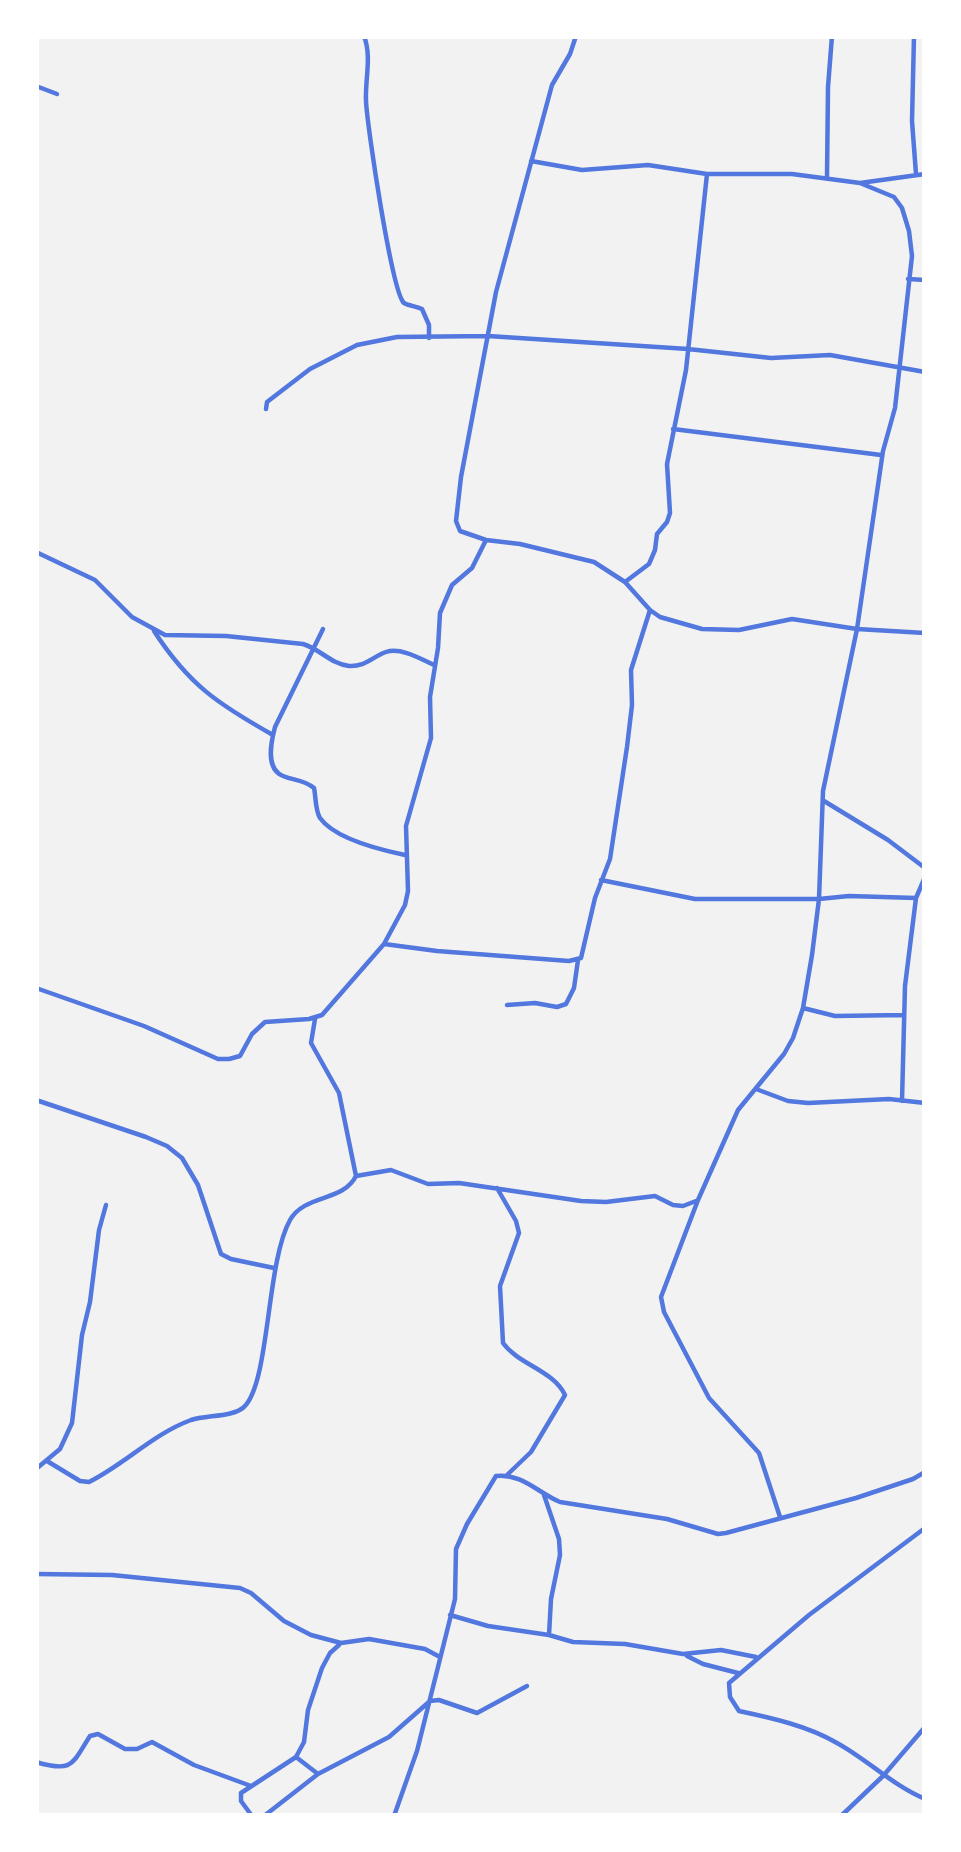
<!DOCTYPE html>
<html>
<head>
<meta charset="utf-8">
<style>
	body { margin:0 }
	#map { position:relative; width:961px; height:1852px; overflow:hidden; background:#f2f2f2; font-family:"Work Sans",sans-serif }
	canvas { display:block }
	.frame { position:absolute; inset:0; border:39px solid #fff; pointer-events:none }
</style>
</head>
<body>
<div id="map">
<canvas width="961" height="1852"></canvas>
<div class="frame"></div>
</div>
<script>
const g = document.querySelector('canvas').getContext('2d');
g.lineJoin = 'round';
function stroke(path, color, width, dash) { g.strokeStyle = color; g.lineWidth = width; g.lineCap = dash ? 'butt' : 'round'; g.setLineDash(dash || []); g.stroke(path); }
const minor = new Path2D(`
	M364,36C372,57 365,78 366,101C367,125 392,293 404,303C409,306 416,306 422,309L429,325V338
	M576,36L570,54L552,85L496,292L461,477L456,521L460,531L486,540L520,544L594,562L625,582L650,610L660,617L702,629L739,630L792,619L857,629L925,633
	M914,36L912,121L916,174
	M36,86L57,94
	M531,161L582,170L648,165L707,174H792L860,183L925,174
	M827,177L828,87L832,36
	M908,279L925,280
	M266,409L267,402L310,369L357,345L397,337L488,336L688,349L771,358L830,355L925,372
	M673,429L881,455
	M36,552L95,580L132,617L165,635L226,636L303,644C320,649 331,664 349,666C365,667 372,657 386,652C401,647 421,659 434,665
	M625,582L649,564L655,550L657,534L667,522L670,513L667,464L686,370L707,174
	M323,629L275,727C271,742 265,769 283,776C295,781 303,779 314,788C316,797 315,810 320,818C335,839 381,850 405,855
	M154,631C189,685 218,704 273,735
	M824,801L888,840L925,868
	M601,880L695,899H819L849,896L916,898
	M384,944L437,951L569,961L581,958L595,898L610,859L627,747L632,705L631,670L650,610
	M36,988L144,1026L218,1059H229L240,1056L252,1034L265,1022L309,1019L322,1015L384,944L405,905L408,891L406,826L431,738L430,697L438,648L440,613L452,585L472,568L486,540
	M507,1005L535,1003L557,1007L566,1004L574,988L578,960
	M803,1008L835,1016L904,1015
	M756,1089L788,1101L808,1103L889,1099L925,1103
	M36,1100L146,1137L167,1146L182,1158L198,1185L221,1254L231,1259L274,1268
	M902,1101L905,986L916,898L925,877
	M356,1176L391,1170L428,1184L459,1183L581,1201L606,1202L655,1196L673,1205L683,1206L696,1201
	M497,1188L516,1221L519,1233L500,1286L503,1343C519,1365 553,1370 565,1395L531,1452L507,1475
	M47,1461L80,1481L89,1482C125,1464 153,1434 191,1420C207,1415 233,1417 244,1407C270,1382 266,1263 290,1220C305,1194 343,1202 356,1176L339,1093L311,1043L315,1019
	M36,1469L60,1449L72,1423L82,1335L90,1302L99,1230L106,1205
	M544,1495L559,1539L560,1555L551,1599L549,1635
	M780,1517L759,1453L709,1398L664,1312L661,1297L698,1200L738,1110L784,1054L793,1038L803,1008L812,955L819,899L823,791L857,629L883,451L895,408L912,256L909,231L902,208L894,197L860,183
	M925,1528L809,1615L729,1683L730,1697L739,1711C772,1718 808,1726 837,1743C868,1760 892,1785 925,1799
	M36,1574L112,1575L240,1588L251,1593L284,1621L311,1635L341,1643L369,1639L425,1649L440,1657
	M450,1615L488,1626L549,1635L573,1642L625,1644L683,1654L721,1650L756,1657
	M687,1656L703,1664L738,1673
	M296,1757L318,1774
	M36,1762C73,1773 72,1764 90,1736L98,1734L125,1749H137L152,1742L194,1765L251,1786
	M252,1816L241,1801V1793L296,1757L304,1742L308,1710L322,1668L330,1653L339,1645
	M264,1816L318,1774L389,1737L430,1701L439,1700L477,1713L527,1686
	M394,1816L417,1751L455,1599L456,1549L467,1524L496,1476C522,1473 538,1493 560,1502L667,1519L718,1534L726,1533L856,1498L913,1479L925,1472
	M841,1816L883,1776L925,1727`);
stroke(minor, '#5277de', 4.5);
</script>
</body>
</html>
